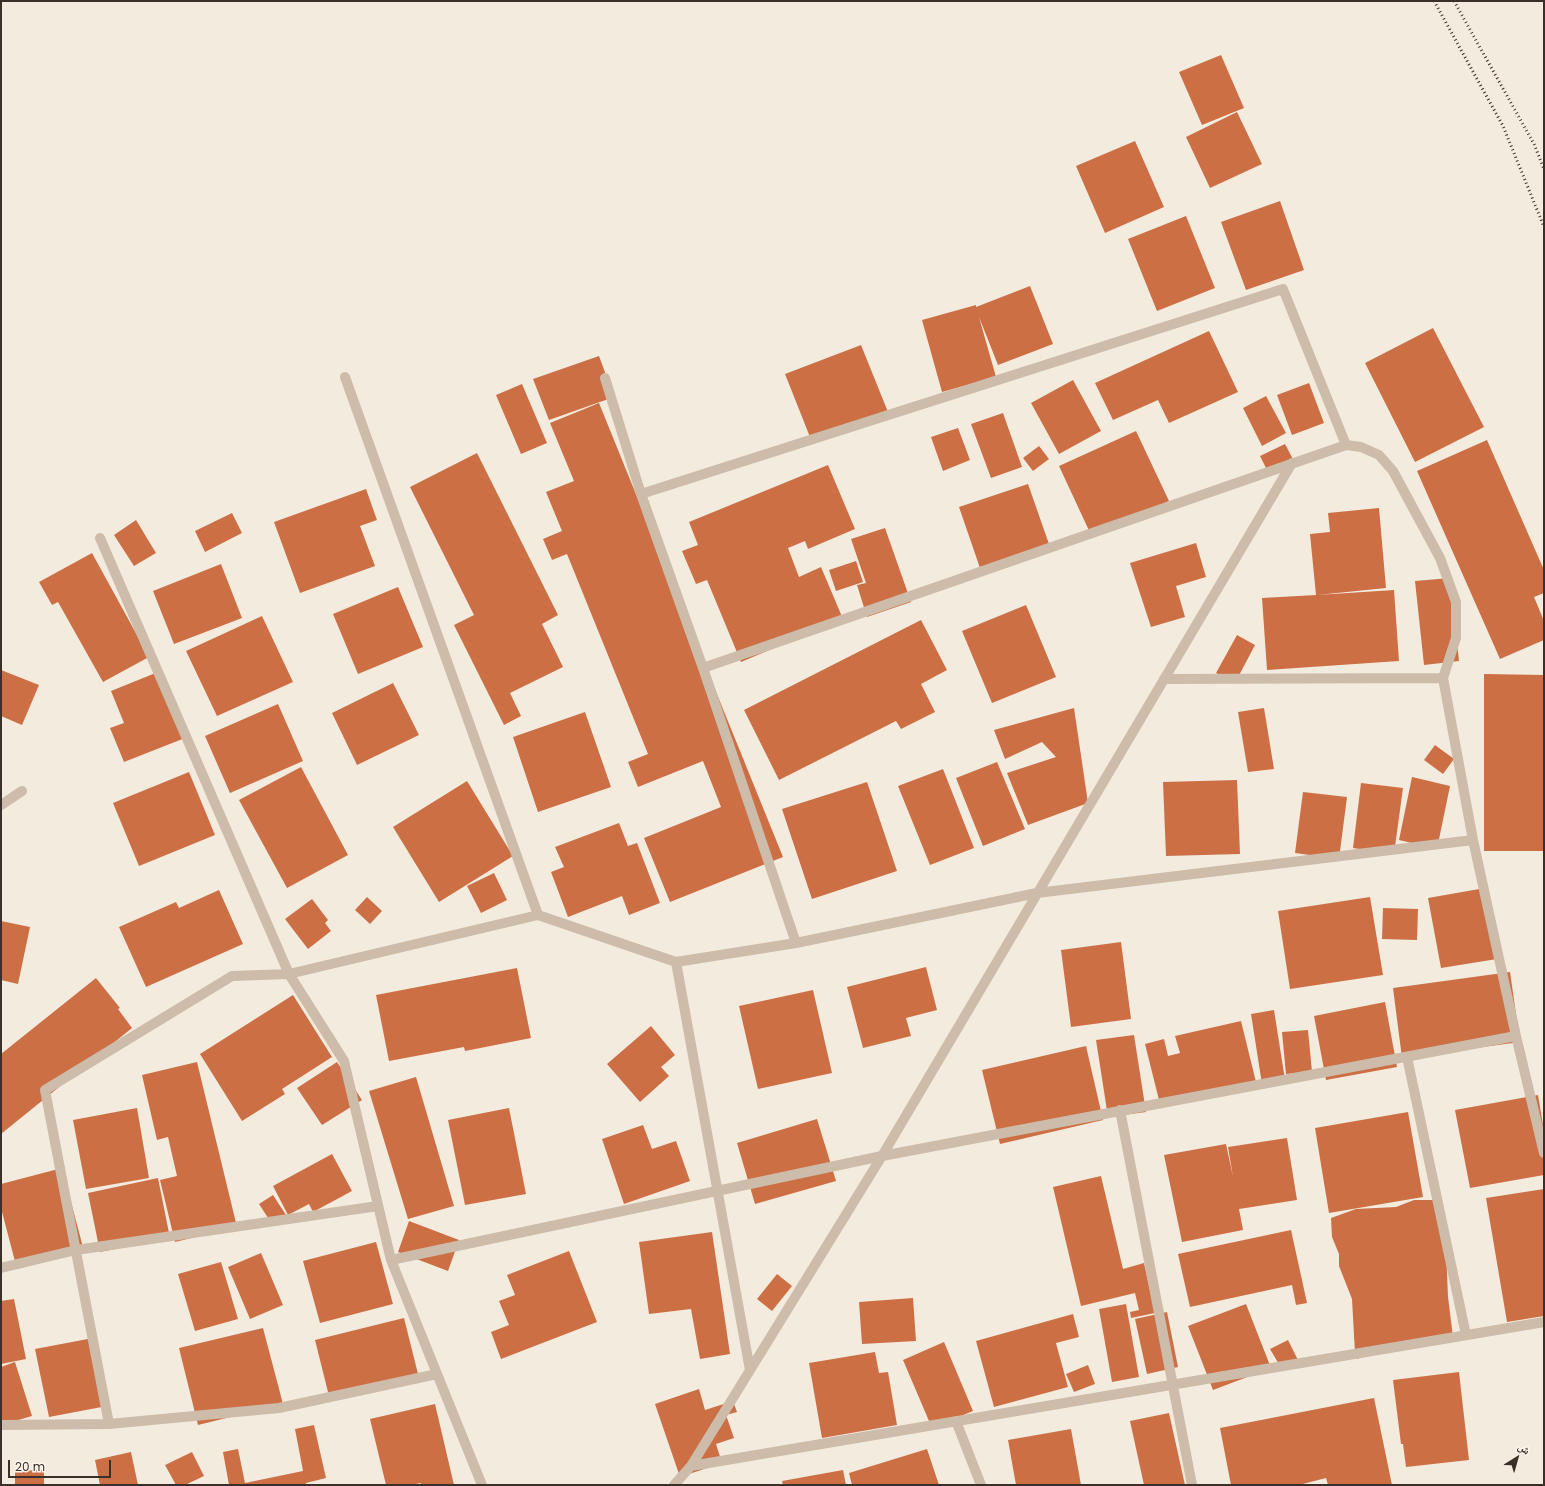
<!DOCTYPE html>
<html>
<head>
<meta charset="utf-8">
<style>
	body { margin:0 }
	#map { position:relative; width:1545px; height:1486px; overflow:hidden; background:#f4ebdf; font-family:Poppins,"Noto Naskh Arabic",sans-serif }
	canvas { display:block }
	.frame { position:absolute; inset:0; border:2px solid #3a3029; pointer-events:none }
	.north { position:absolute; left:1497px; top:1438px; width:40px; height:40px; -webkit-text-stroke:3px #fbf5ec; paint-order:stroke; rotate:37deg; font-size:11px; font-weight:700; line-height:16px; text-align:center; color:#3a3029 }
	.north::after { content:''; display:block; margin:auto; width:14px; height:18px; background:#3a3029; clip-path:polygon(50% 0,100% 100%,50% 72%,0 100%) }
	.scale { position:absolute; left:8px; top:1460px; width:103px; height:18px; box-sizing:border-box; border:2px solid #3a3029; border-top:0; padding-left:5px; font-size:12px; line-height:14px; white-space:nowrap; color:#3a3029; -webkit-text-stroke:3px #fbf5ec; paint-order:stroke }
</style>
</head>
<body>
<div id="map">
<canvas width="1545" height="1486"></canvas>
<div class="frame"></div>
<div class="north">ش</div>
<div class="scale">20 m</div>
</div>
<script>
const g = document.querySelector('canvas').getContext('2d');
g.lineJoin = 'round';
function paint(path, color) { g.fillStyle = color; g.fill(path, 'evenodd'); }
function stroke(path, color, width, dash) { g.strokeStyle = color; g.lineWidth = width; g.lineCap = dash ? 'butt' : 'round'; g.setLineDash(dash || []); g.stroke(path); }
const building = new Path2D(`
	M1221,55L1244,108L1202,125L1179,72Z
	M1237,112L1262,164L1210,188L1186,137Z
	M1135,141L1164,207L1105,233L1076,166Z
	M1280,201L1304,270L1246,290L1221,222Z
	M1186,216L1215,288L1157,311L1128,239Z
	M1030,286L1053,344L998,365L979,317L996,377L942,392L922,320L976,305V307Z
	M1433,328L1484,427L1415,462L1365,363Z
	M1209,331L1238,392L1169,423L1158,400L1113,420L1095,383Z
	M861,345L888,412L812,442L785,374Z
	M599,356L614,397L549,420L533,379Z
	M1073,380L1101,431L1059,454L1031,403Z
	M1309,383L1324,423L1292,435L1277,395Z
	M522,384L547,443L521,454L496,395Z
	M1266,396L1286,433L1262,446L1243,408Z
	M599,403L783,857L670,902L644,838L721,807L703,761L638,787L628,762L648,754L567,554L552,560L543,539L562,531L546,492L574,481L550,423Z
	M1003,413L1022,467L991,478L971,424Z
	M958,428L970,460L943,471L931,437Z
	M1136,431L1169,501L1092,537L1059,466Z
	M1487,440L1544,570V593L1534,597L1544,621V640L1500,659L1417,471Z
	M1285,444L1295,463L1270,476L1260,456Z
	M1039,446L1049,459L1033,471L1023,458Z
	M477,453L558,615L542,624L563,667L510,693L521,716L504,725L454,625L474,615L410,487Z
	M828,465L855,529L808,549L805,541L788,548L799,577L821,567L843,619L741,662L707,580L696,584L682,551L698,545L689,522Z
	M1028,484L1049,544L980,568L959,507Z
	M366,489L377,520L360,526L375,566L300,593L274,522Z
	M1379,508L1386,588L1317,595L1394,590L1399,661L1267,670L1262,598L1316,595L1310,534L1330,532L1328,513Z
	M232,513L242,533L205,552L195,531Z
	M136,520L156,553L134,566L114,535Z
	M885,528L911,602L867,617L857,585L866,583L851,539Z
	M1196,543L1206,577L1176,586L1185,617L1151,627L1130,563Z
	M92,553L149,657L103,682L58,602L52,605L39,582Z
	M856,561L863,582L836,591L829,570Z
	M221,564L242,618L174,644L153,591Z
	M1450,578L1459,661L1424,665L1415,581Z
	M398,587L423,647L358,674L333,614Z
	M1026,605L1056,677L992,703L962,631Z
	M262,616L293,682L217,716L186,651Z
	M921,620L947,670L921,684L935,712L901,729L896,721L779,780L744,710Z
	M1237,635L1255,645L1235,683L1216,673Z
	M1,670L39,685L22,725L1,716Z
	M158,672L185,738L124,762L110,728L124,723L111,691Z
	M1484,674L1544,675V851H1484Z
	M393,683L419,735L357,765L332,713Z
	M278,704L303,761L230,793L205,736Z
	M1074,708L1088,803L1028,825L1007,773L1056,757L1042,742L1005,759L994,730Z
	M1264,708L1274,769L1248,772L1238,712Z
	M585,712L611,787L538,812L513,737Z
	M1435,745L1454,759L1443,774L1424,760Z
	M997,762L1025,829L983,846L956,778Z
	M301,767L348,855L287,888L239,800Z
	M943,769L974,848L930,865L898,786Z
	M189,772L215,835L139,866L113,803Z
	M1412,777L1450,786L1437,849L1399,840Z
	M1237,780L1240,854L1166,856L1163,782Z
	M467,781L513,856L439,902L393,827Z
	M867,782L897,871L812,899L782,809Z
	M1361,783L1403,788L1394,854L1353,848Z
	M1303,792L1347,797L1339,859L1295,853Z
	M619,823L628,846L637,843L660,903L629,915L622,896L568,917L551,872L564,867L555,847Z
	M494,873L507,900L481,913L467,886Z
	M1485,888L1497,959L1441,968L1428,898Z
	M219,890L243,944L146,987L119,927L176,902L179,908Z
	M367,897L382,911L370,924L355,910Z
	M1370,897L1383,975L1290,989L1278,911Z
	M312,899L328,920L325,923L331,931L308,949L285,919Z
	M1383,908L1418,909L1417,940L1382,939Z
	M1,921L30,927L18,984L1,980Z
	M1121,942L1131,1019L1071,1027L1061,950Z
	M926,967L937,1010L906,1018L911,1036L863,1048L847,987Z
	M517,968L531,1038L465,1051L464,1047L389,1061L376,995Z
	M1510,972L1520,1042L1402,1058L1393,988Z
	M96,978L120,1008L118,1009L132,1028L1,1134V1054Z
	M813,990L832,1073L758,1089L739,1006Z
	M293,995L332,1057L282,1089L285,1094L242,1121L200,1054Z
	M1385,1002L1397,1067L1326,1080L1314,1016Z
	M1274,1010L1285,1080L1262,1084L1251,1014Z
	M1241,1021L1256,1082L1161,1108L1145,1044L1164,1039L1168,1056L1180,1053L1175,1036Z
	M651,1026L675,1055L661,1067L669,1076L640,1102L607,1064Z
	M1308,1030L1312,1072L1286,1074L1282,1032Z
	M1134,1035L1146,1112L1108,1117L1096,1040Z
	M1086,1046L1103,1120L1000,1144L982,1070Z
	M197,1062L237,1227L175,1242L160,1180L177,1176L168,1137L157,1140L142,1075Z
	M337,1062L362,1100L322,1125L297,1088Z
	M416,1077L454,1206L408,1219L369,1091Z
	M1538,1095L1544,1131V1175L1470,1188L1455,1110Z
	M137,1108L149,1178L86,1189L73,1120Z
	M509,1108L526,1194L465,1205L448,1120Z
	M1408,1112L1423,1197L1329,1213L1315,1128Z
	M817,1119L836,1181L755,1204L737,1143Z
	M643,1125L652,1149L676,1141L690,1181L624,1204L602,1139Z
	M1287,1138L1297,1200L1239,1209L1243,1230L1182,1242L1164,1155L1226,1144L1233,1177L1228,1147Z
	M332,1154L352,1191L313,1212L309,1204L288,1215L273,1186Z
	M62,1168L84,1251L17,1269L1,1208V1184Z
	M1101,1176L1123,1269L1144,1263L1155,1313L1131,1318L1130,1312L1139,1310L1135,1293L1081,1306L1053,1187Z
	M158,1178L170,1238L100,1252L88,1193Z
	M1544,1189V1316L1507,1322L1486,1198Z
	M273,1195L286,1215L272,1224L259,1204Z
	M1414,1200H1435L1445,1226L1448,1297L1453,1337L1399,1344L1357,1359L1355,1353L1352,1299L1339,1266V1254L1332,1237L1331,1218L1356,1209L1396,1207Z
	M409,1221L459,1240L448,1271L398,1252Z
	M1291,1230L1307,1303L1296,1305L1292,1285L1190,1307L1178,1254Z
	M712,1232L730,1354L700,1359L691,1309L649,1314L639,1242Z
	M376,1242L393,1304L320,1323L303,1261Z
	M569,1251L597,1322L501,1359L491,1332L509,1325L499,1301L515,1295L507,1275Z
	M261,1253L283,1305L250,1319L228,1267Z
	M221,1262L238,1319L195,1331L178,1274Z
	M777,1274L792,1286L772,1311L757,1299Z
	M913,1298L916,1341L862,1344L859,1302Z
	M14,1299L26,1359L1,1364V1301Z
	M1126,1304L1139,1377L1112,1382L1099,1309Z
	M1246,1304L1271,1368L1213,1390L1188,1326Z
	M1167,1312L1178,1367L1147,1374L1135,1319Z
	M1073,1314L1079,1337L1056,1343L1068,1387L994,1407L976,1341Z
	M404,1318L419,1378L330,1400L315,1340Z
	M263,1328L283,1404L198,1425L179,1348Z
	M93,1338L107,1406L49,1417L35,1349Z
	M1288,1340L1299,1362L1283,1371L1270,1349Z
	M944,1342L973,1411L932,1428L903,1360Z
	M875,1352L879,1373L888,1372L897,1425L822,1438L809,1363Z
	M15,1362L32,1416L1,1425V1367Z
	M1088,1365L1095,1384L1074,1392L1066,1374Z
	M1459,1372L1469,1460L1406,1467L1403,1444H1401L1393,1380Z
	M699,1389L705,1410L733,1401L737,1412L726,1415L734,1438L716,1444L722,1463L680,1477L655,1404Z
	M1374,1398L1392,1485H1328L1326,1478L1299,1485H1231L1220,1428Z
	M435,1404L454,1485H421V1483L411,1485H386L370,1419Z
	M1169,1413L1185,1485H1144L1130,1421Z
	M314,1425L326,1478L306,1483V1485H229L223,1452L238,1449L245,1483L303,1471L295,1429Z
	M1071,1429L1081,1485H1016L1008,1440Z
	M927,1449L939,1485H852L849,1473Z
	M131,1452L138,1485H100L95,1460Z
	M192,1452L204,1476L185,1485H176L165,1465Z
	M44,1470V1485H15V1471Z
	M843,1470L846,1485H783L782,1481Z`);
const minor = new Path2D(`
	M345,377L538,915
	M605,378L641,494L703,668L796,943
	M1346,445L1361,447L1379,455L1393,471L1440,558L1456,602V638L1443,678L1473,840L1516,1036L1544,1153
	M641,494L1283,289L1346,445L703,668
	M100,538L289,974L344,1061L391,1260L482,1485
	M1164,679L1443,678
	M1,805L22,791
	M676,962L750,1370
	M1407,1057L1466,1335
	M1120,1110L1192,1485
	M391,1260L882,1156L1516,1036
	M1,1268L76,1250L378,1206
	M956,1421L981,1485
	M109,1424L45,1090L232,976L289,974L538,915L676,962L796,943L1037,893L1473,840
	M1,1425L109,1424L279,1408L437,1374
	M691,1466L1544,1322
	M674,1485L691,1466L882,1156L1292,463`);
const rail = new Path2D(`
	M1434,1L1503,126L1544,227
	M1454,1L1534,144L1544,169`);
paint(building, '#cc6f45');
stroke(minor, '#cdbca9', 10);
stroke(rail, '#3a3029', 3, [1, 3]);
</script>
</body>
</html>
